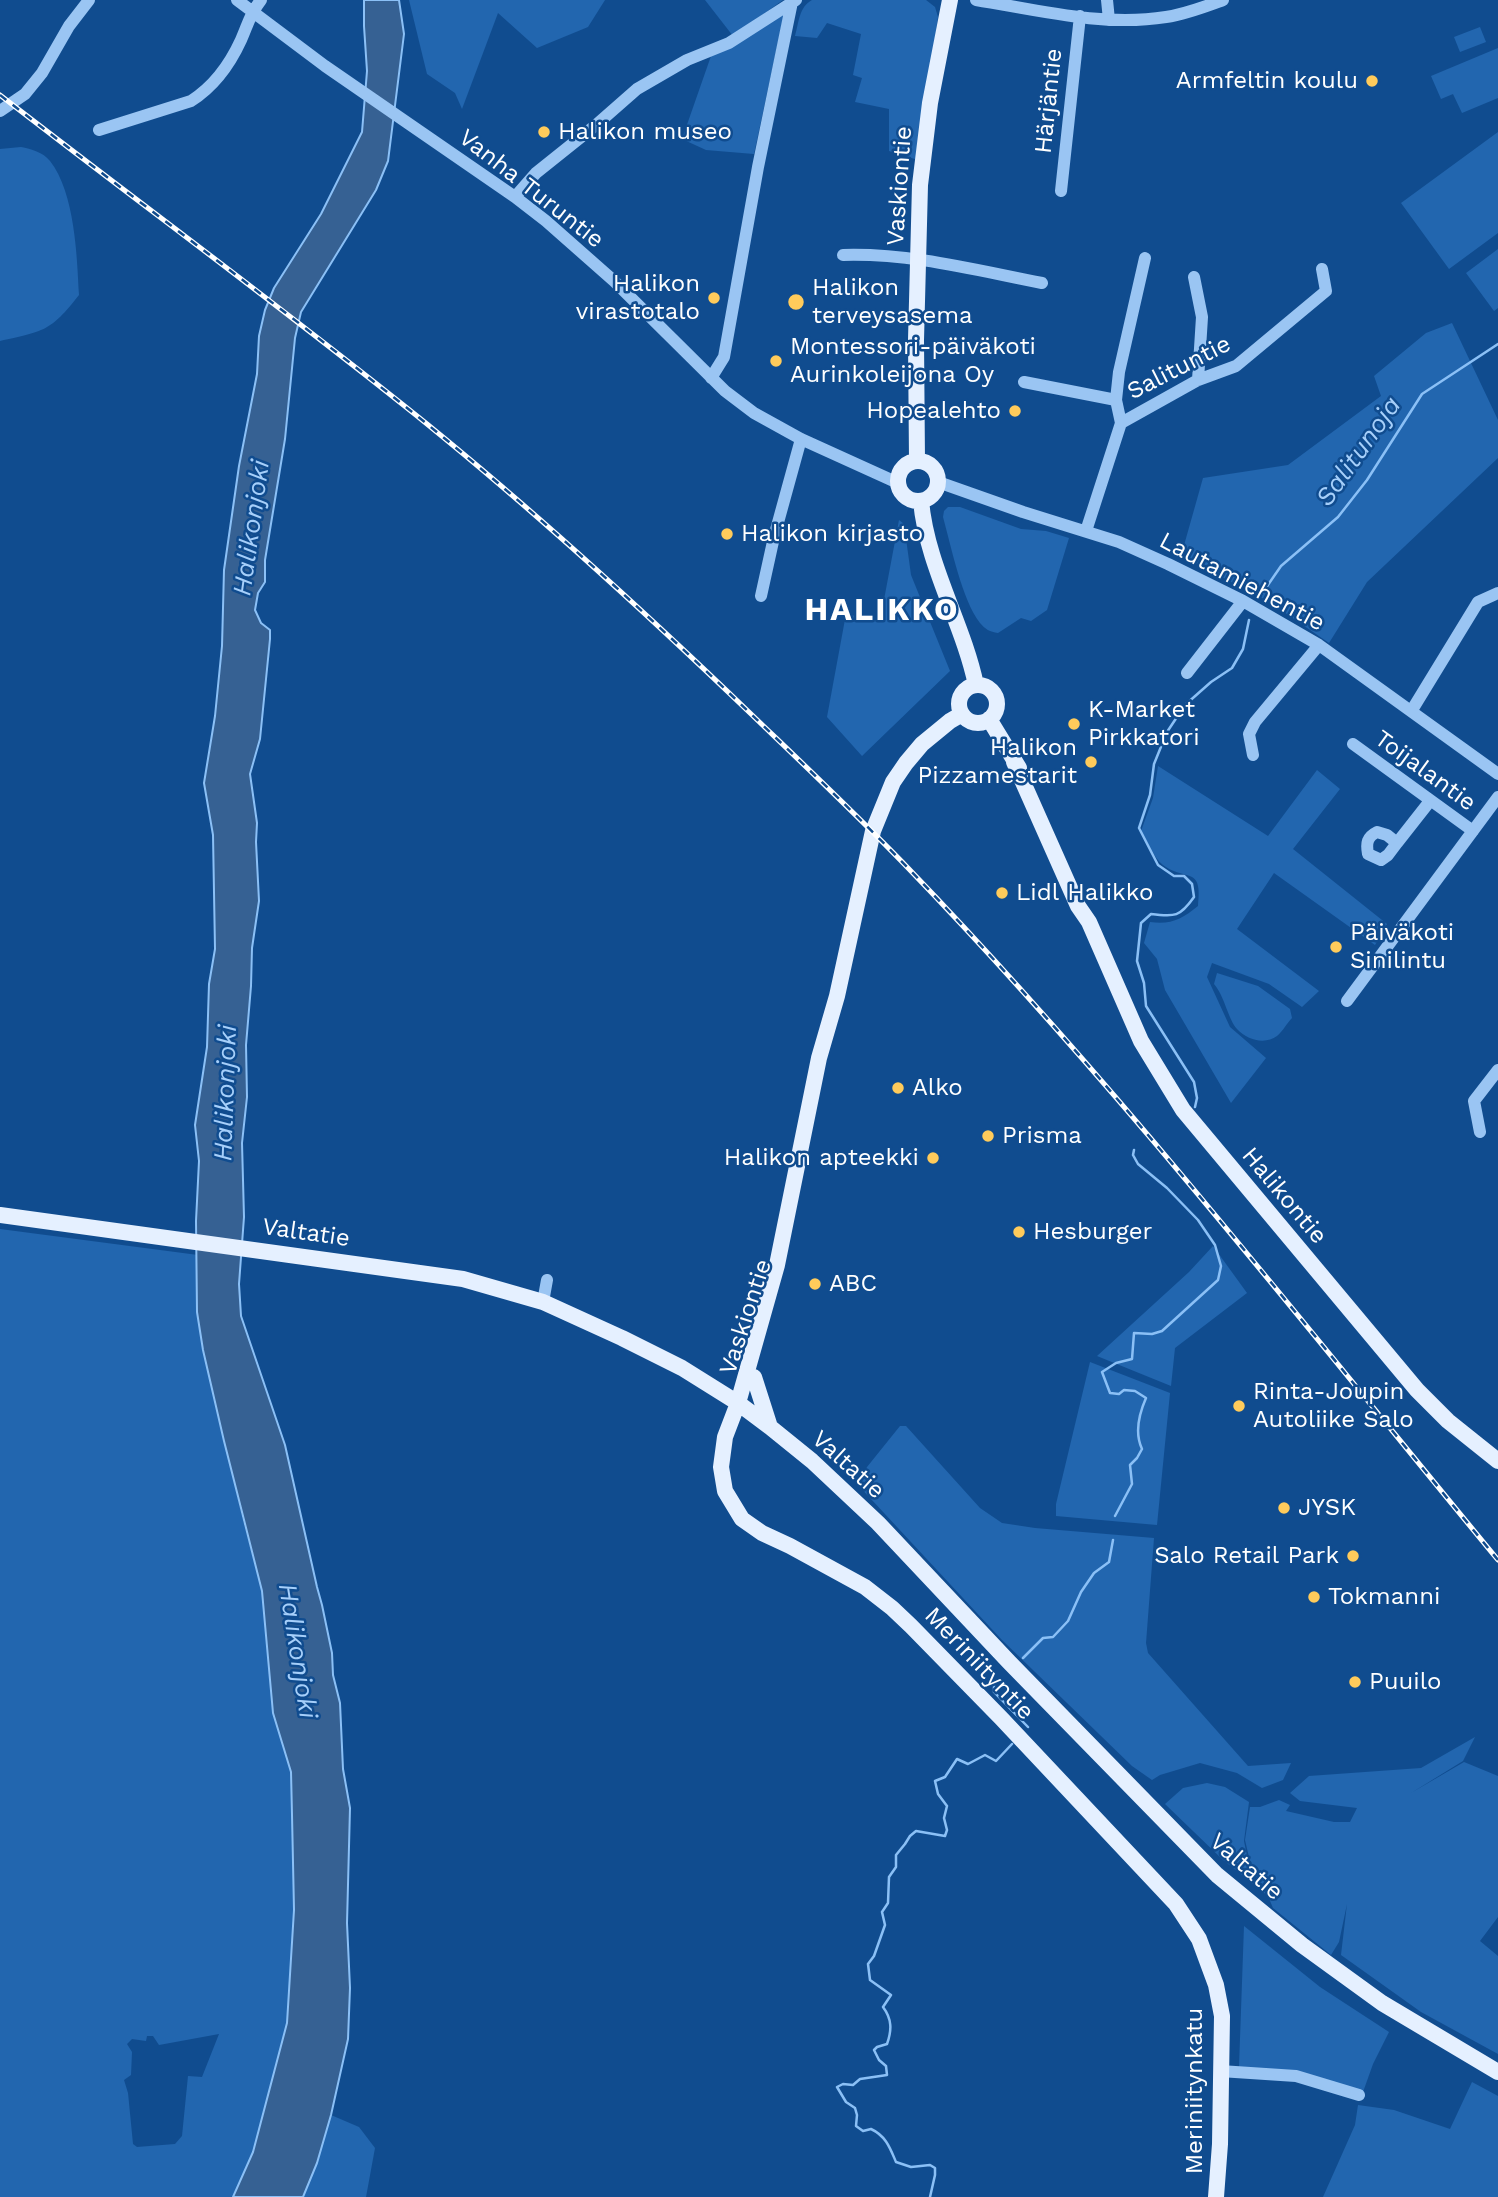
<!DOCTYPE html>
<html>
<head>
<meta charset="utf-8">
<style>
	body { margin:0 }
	canvas { display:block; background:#104c8f }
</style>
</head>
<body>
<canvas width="1498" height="2197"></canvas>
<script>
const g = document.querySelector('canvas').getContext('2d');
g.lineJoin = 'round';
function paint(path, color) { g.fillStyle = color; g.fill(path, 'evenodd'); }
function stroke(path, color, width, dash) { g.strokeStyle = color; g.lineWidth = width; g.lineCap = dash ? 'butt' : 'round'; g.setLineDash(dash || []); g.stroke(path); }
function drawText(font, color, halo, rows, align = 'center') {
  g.font = font + ' "Work Sans",sans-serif'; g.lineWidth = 5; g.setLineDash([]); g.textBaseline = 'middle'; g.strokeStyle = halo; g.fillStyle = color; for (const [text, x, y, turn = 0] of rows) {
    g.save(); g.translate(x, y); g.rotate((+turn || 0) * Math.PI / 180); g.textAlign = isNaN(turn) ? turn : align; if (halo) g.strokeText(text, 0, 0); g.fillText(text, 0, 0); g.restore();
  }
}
const green = new Path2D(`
	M409,0H605L588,27L537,48L498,13L462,109L455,93L427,74Z
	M705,0H783L733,36Z
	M812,0H926L935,7L938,17L918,160L889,151V109L855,102L862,78L853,75L861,34L827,23L817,38L795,36C799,22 799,7 812,0Z
	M784,14L754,154L706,150L682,139L711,56Z
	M1480,27L1486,42L1460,52L1454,37Z
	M1498,48V98L1462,113L1453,94L1441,99L1431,76Z
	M1498,132V233L1449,269L1401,203Z
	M21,147C31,149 43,152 50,161C75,193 77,256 79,295C50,332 44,331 0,341V149Z
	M1498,249V308L1494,311L1466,273Z
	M1452,323L1498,420V458L1367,582L1329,643L1268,601L1181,556L1203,478L1288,465L1381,396L1374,376L1426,333Z
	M948,507H960L1021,529L1046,531L1069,538L1047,610L1031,621L1021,618L998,633C990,632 985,629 980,623C962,600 951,546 943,517L944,511Z
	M899,520L904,524L911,575L950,671L862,756L827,717L846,614L880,621Z
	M1158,766L1268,836L1317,770L1340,789L1293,849L1387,924L1375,945L1274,873L1237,929L1319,991L1302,1007L1269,984L1212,963L1207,977L1230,1027L1266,1058L1231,1103L1165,990L1157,959L1144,943L1150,922C1171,925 1182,919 1198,906C1203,865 1186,882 1163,865C1154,858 1147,841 1141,831L1153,798Z
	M1217,973L1258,986L1290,1009L1292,1018C1287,1023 1283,1031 1277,1036C1265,1045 1247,1040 1237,1029C1228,1019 1225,997 1214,984Z
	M0,1229L198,1255L197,1312L203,1350L243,1520L262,1591L273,1713L291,1772L294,1910L287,2023L253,2152L233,2197H0ZM219,2034L202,2077L188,2076L182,2136L175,2144L137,2147L133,2144L128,2093L124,2080L131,2075L132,2052L127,2044L132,2039L146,2041L147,2036H153L159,2045Z
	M1213,1246L1247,1293L1175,1348L1171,1386L1097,1356L1189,1272Z
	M1090,1362L1170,1393L1157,1525L1056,1516V1504Z
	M900,1426H906L980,1508L1002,1523L1035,1528L1154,1538L1146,1643L1148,1653L1248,1766L1291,1763L1283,1780L1262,1788L1237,1773L1200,1763L1160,1775L1152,1780L1132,1766L1002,1640L858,1485L867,1467Z
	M1475,1737L1463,1761L1411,1793L1464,1762L1498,1776V1917L1480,1941L1498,1956V2054L1421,2012L1341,1955L1347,1904L1339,1942L1331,1955L1273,1908L1268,1896L1222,1859L1165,1804L1183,1788L1207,1783L1225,1787L1249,1802L1244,1841L1250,1871L1265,1893L1252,1870L1245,1840L1250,1807H1260L1279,1800L1290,1805L1286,1811L1334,1822H1350L1357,1808L1300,1801L1290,1793L1309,1776L1421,1768Z
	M1244,1926L1320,1987L1389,2032L1373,2064L1363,2092L1239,2067Z
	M1472,2082L1498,2096V2197H1323L1355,2125L1358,2105L1394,2110L1450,2129Z
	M331,2115L359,2127L375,2148L366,2197H303L317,2163Z`);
const water = new Path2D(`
	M364,0H399L404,34L388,161L376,190L301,312L295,338L285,439L265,560V582L258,593L255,610L261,623L270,630V639L260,739L250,774L257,823L256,842L259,901L252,948L251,986L246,1045L247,1097L242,1143L244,1217L239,1284L241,1316L285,1445L317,1587L322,1605L332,1653L333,1675L340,1703L343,1769L350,1808L347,1923L350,1988L348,2039L331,2115L317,2163L303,2197H233L253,2152L287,2023L294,1910L292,1815L291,1772L273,1713L262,1591L224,1441L203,1350L197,1312L196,1221L199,1161L195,1125L207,1047L209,984L215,949L213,835L204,783L215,716L222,646L224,570L239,466L257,374L259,336L265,310L274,288L321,214L362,132L367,71L364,26Z`);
const stream = new Path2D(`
	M1261,595L1281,566L1338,517L1367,480L1422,394L1498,344
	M1195,1107L1197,1098L1194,1082L1146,1006L1144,983L1137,961L1141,923L1151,914C1175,917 1180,917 1194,897L1192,884L1184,876H1174L1158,865L1139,828L1150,795L1154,764L1167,732L1185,705L1211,682L1232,668L1243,649L1249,620
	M1115,1516L1132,1484L1130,1465L1137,1458L1142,1449C1134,1432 1139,1414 1146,1398L1135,1391L1124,1390L1119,1394L1110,1393L1102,1372L1116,1363L1132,1359L1134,1333L1152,1334L1162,1331L1218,1280L1221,1266L1215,1245L1198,1220L1167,1188L1138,1164L1133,1155L1134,1150
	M1023,1658L1043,1638L1053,1637L1068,1621L1081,1592L1094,1573L1109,1562L1113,1540
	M994,1685V1692L1028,1727
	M930,2197L935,2175V2168L930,2165L911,2167L896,2162C890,2148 886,2136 871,2129L863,2131L856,2126L857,2115L855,2108L846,2102L837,2087L843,2084L853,2085L860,2079L887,2075L886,2066L879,2060L874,2050L877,2047L887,2044C892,2030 892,2019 883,2007L891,1995L870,1980L868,1964L874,1956L885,1925L882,1912L888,1903L889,1877L896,1867V1855L905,1844L910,1836L916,1831L945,1836L947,1830L944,1818L947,1806L938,1794L935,1781L945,1777L957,1759L968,1764L985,1755L996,1761L1012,1744`);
const minor = new Path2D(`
	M237,0L325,66L515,197L546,221L614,281L725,391L754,413L801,439L898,483
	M976,0C1038,10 1103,27 1166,17C1186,14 1204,7 1223,0
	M1107,0L1109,20
	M0,111L25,94L42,73L69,26L89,0
	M99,130L191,101C213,87 230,64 241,40C248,24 250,14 261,0
	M1061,191L1080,16
	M515,197L536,173L596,125L637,89L687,60L729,43L796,0
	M843,255C911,253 975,270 1042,283
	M1194,277L1202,317L1198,380
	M711,378L724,357L758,167L792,2
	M1024,382L1116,400
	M1121,423L1116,400L1119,372L1145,258
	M938,482L1023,512L1119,542L1168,564L1243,601L1319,645L1498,774
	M1086,531L1121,423L1198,380L1236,366L1326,291L1322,269
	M761,596L774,537L801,439
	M1187,673L1243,601
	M1412,710L1478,602L1498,593
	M1353,744L1473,831
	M1253,755L1249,734L1255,722L1319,645
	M1397,843L1388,855L1381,860L1368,854C1366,843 1367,837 1377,832L1387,835L1397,843L1430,801
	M1347,1001L1498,797
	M1480,1132L1474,1101L1498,1070
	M543,1302L547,1280
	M1220,2071L1296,2076L1359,2095`);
const major = new Path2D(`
	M898 481a20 20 0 1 1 40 0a20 20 0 1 1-40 0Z
	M917,461L916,340L920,185L930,103L950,0
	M921,501C927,566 963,623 976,685
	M959 704a19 19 0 1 1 38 0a19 19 0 1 1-38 0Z
	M962,714L950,721L922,744L906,763L893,782L873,831L837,996L819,1058L777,1265L738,1403L725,1437L721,1467L725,1491L742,1519L762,1533L790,1546L865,1587L892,1608L911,1626L1001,1718L1176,1904L1199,1939L1216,1985L1222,2016L1220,2144L1216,2197
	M989,719L1019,768
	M1014,762L1078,906L1089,922L1141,1041L1183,1110L1417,1390L1448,1421L1498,1461
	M0,1215L463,1279L543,1302L622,1338L682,1368L738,1403L770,1427L812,1461L878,1523L1009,1662L1217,1875L1302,1945L1382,2003L1498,2072
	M754,1377L770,1427`);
const rail = new Path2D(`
	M0,95C142,205 287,311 427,424C539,515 646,613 750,713C803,764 857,815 908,868C1119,1087 1305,1326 1498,1560`);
const markers = [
	[1372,81,7,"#ffcb5b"],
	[544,132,7,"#ffcb5b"],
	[714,298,7,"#ffcb5b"],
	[796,302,9,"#ffcb5b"],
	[776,361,7,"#ffcb5b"],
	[1015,411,7,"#ffcb5b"],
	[727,534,7,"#ffcb5b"],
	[1074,724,7,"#ffcb5b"],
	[1091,762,7,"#ffcb5b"],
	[1002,893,7,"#ffcb5b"],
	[1336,947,7,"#ffcb5b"],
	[898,1088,7,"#ffcb5b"],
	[988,1136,7,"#ffcb5b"],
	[933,1158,7,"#ffcb5b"],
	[1019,1232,7,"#ffcb5b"],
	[815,1284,7,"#ffcb5b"],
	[1239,1406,7,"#ffcb5b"],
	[1284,1508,7,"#ffcb5b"],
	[1353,1556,7,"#ffcb5b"],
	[1314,1597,7,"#ffcb5b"],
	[1355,1682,7,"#ffcb5b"]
];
const poiNames = [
	["Armfeltin koulu",1358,81,"right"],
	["Halikon museo",558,132],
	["Halikon",700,284,"right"],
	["virastotalo",700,312,"right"],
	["Halikon",812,288],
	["terveysasema",812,316],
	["Montessori-päiväkoti",790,347],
	["Aurinkoleijona Oy",790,375],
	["Hopealehto",1001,411,"right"],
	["Halikon kirjasto",741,534],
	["K-Market",1088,710],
	["Pirkkatori",1088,738],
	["Halikon",1077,748,"right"],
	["Pizzamestarit",1077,776,"right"],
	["Lidl Halikko",1016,893],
	["Päiväkoti",1350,933],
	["Sinilintu",1350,961],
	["Alko",912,1088],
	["Prisma",1002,1136],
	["Halikon apteekki",919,1158,"right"],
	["Hesburger",1033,1232],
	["ABC",829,1284],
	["Rinta-Joupin",1253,1392],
	["Autoliike Salo",1253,1420],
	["JYSK",1298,1508],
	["Salo Retail Park",1339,1556,"right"],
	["Tokmanni",1328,1597],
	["Puuilo",1369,1682]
];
const streetNames = [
	["Härjäntie",1049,101,-84],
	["Vaskiontie",900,186,-86],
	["Vanha Turuntie",531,189,38],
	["Salituntie",1179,368,-27],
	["Lautamiehentie",1242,582,28],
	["Toijalantie",1425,771,36],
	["Halikontie",1284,1196,50],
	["Valtatie",306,1233,8],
	["Vaskiontie",746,1317,-72],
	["Valtatie",848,1465,42],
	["Meriniityntie",979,1664,46],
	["Valtatie",1246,1867,41],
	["Meriniitynkatu",1195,2091,-90]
];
const waterNames = [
	["Salitunoja",1359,452,-55],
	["Halikonjoki",252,528,-82],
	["Halikonjoki",226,1093,-88],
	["Halikonjoki",297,1651,81]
];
const districtNames = [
	["HALIKKO",882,611]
];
paint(green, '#2266af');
paint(water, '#366193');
stroke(water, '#8bc0f6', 2);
stroke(stream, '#8bc0f6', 2.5);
stroke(minor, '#9ac5f3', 12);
stroke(major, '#e5f0ff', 16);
stroke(rail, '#fff', 5);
stroke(rail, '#104c8f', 2.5, [8]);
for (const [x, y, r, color] of markers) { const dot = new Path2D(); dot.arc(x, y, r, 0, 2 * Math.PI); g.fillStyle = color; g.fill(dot); stroke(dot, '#104c8f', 2.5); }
drawText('24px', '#fff', '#104c8f', poiNames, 'left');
drawText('24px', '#fff', '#104c8f', streetNames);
drawText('italic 26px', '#a6cffa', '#104c8f', waterNames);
g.letterSpacing = '2px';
drawText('bold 32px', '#fff', '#104c8f', districtNames);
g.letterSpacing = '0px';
</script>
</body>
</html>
